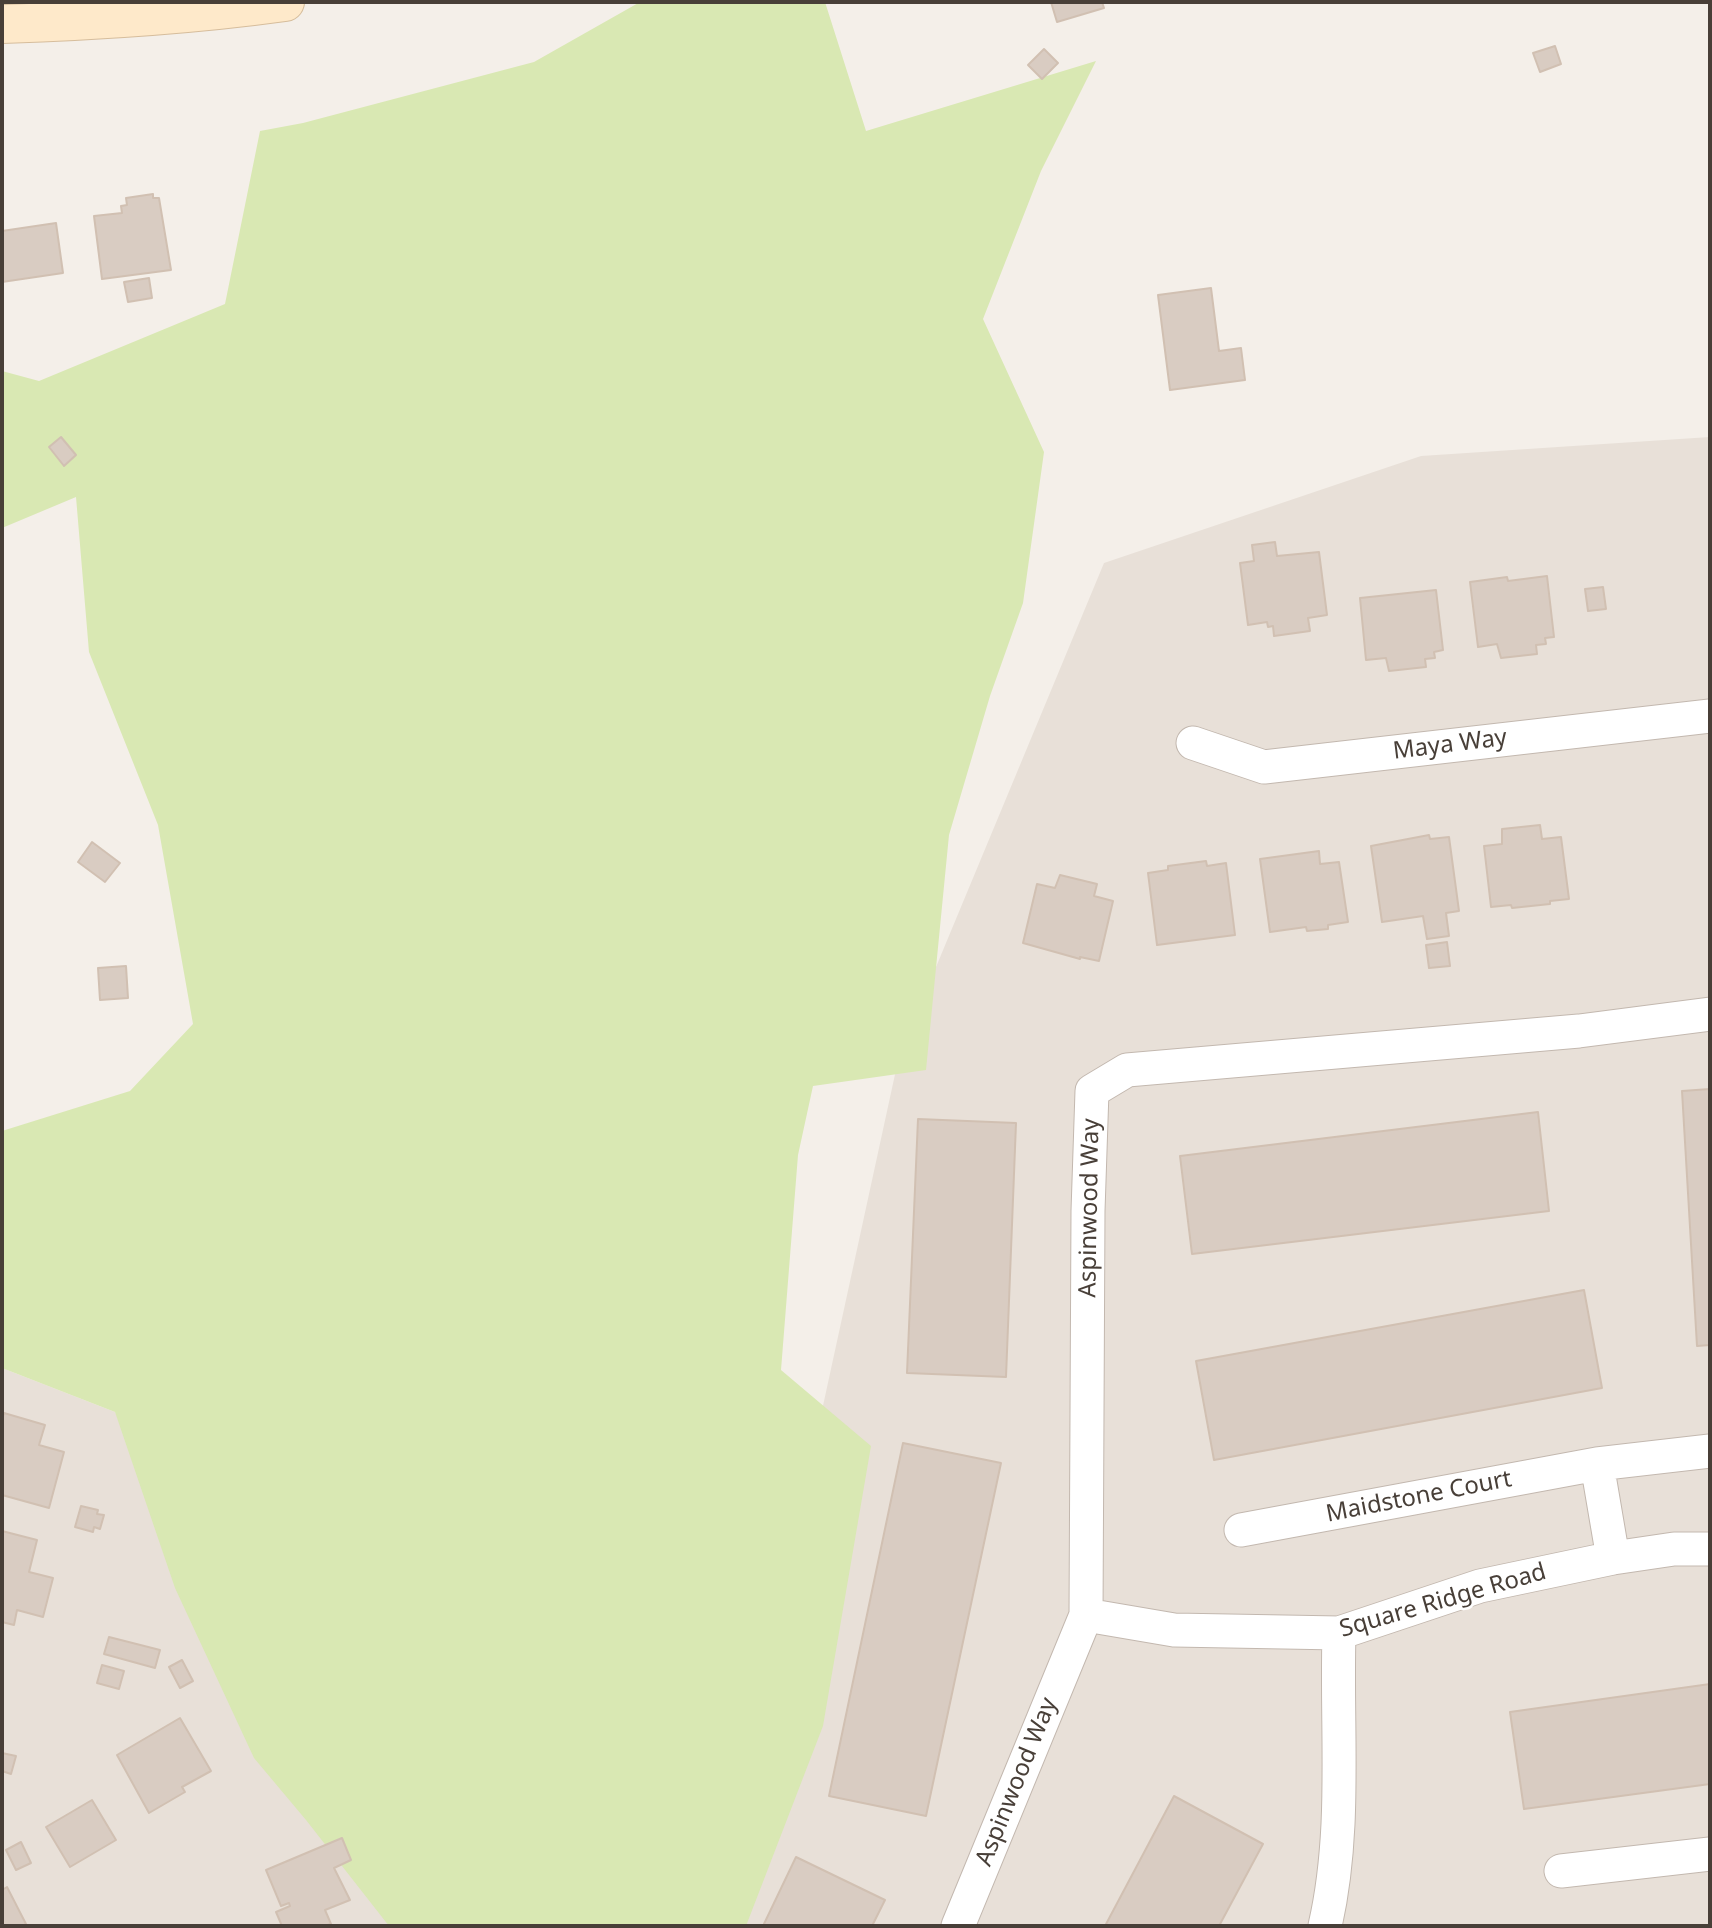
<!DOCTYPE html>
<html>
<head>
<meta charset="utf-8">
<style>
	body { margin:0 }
	#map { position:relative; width:1712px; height:1928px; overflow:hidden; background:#f4efe9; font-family:"Noto Sans",sans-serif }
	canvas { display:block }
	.frame { position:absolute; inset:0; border:4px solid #483f38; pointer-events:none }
</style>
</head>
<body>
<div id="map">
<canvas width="1712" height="1928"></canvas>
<div class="frame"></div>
</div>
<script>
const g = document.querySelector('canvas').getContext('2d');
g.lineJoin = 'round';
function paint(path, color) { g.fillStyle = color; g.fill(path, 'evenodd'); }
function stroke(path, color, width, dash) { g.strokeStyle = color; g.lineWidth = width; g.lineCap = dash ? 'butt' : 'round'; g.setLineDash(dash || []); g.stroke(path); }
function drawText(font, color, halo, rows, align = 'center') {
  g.font = font + ' "Noto Sans",sans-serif'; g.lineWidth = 5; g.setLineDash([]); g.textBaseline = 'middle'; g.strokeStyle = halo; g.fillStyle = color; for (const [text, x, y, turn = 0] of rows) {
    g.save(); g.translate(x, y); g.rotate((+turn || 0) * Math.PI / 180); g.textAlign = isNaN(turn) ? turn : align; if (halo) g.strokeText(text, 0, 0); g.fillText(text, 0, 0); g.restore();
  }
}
const residential = new Path2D(`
	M1710,437V1926H636L791,1553L899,1056L1104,563L1421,456Z
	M2,1368L115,1412L389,1926H2Z`);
const green = new Path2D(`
	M640,2H825L866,131L1096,61L1041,171L983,319L1044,452L1023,603L990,696L949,835L926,1070L813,1086L798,1155L781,1370L871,1446L823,1726L746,1926H389L306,1820L254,1758L175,1588L115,1412L2,1368V1131L130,1091L193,1024L158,825L89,652L76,497L2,528V371L39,381L225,304L260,131L303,123L534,62Z`);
const building = new Path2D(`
	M1051,2H1102L1104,8L1057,22Z
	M1555,46L1561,64L1540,72L1533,53Z
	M1044,49L1058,63L1042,79L1028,65Z
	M153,194V198H159L171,270L102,279L94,216L122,213L121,206L127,205L126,198Z
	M56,223L63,273L2,282V231Z
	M149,278L152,298L128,302L124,282Z
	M1211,288L1219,351L1241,348L1245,380L1170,390L1158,295Z
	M61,437L76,455L64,466L49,447Z
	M1275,542L1277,556L1319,552L1327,615L1308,618L1310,631L1274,636L1273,626L1268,627L1267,622L1248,625L1240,563L1254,561L1252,545Z
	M1547,576L1554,637L1545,638L1546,644L1536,645L1537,654L1501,658L1497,644L1478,647L1470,582L1507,577L1508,581Z
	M1603,587L1606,609L1588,611L1585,589Z
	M1436,590L1443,650L1434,652L1435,658L1425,659L1426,667L1389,671L1386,658L1366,660L1360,598Z
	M1540,825L1542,839L1561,837L1569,899L1550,901V904L1512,908L1511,905L1491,907L1484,846L1502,844V829Z
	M1429,835L1430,839L1449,837L1459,911L1446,913L1449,936L1427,939L1423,916L1382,922L1371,846Z
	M92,842L120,863L105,882L78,862Z
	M1319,851L1320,864L1339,862L1348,922L1328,925V929L1307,931L1306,927L1270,932L1260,859Z
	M1206,861L1207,866L1226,863L1235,935L1157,945L1148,873L1168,870V866Z
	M1060,875L1097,884L1094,896L1113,901L1099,961L1080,957V959L1023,943L1037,884L1055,888Z
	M1447,942L1450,966L1429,968L1426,945Z
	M126,966L128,998L100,1000L98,968Z
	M1710,1089V1345L1697,1346L1682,1091Z
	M1538,1112L1549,1211L1192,1254L1180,1156Z
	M918,1119L1016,1123L1006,1377L907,1373Z
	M1584,1290L1602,1388L1214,1460L1196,1361Z
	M4,1413L45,1425L39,1445L64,1452L49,1508L2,1495V1420Z
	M903,1443L1001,1463L926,1816L829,1796Z
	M81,1506L98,1510L97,1514L104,1515L100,1529L94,1527L93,1532L75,1527Z
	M2,1531L37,1540L29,1572L53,1578L43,1617L17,1610L14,1625L2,1622Z
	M109,1637L160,1650L155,1668L104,1654Z
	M182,1660L193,1681L180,1688L169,1667Z
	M102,1665L124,1671L119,1689L97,1683Z
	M1710,1684V1784L1524,1809L1510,1712Z
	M180,1718L211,1771L182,1787L185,1792L149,1813L117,1755Z
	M2,1753L16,1756L11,1774L2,1771Z
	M1174,1796L1263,1844L1219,1926H1105Z
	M92,1800L116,1840L70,1867L46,1827Z
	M342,1838L351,1860L334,1868L350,1900L325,1910L331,1924L324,1926H282L276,1912L290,1906L289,1903L281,1906L266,1870Z
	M21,1842L31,1863L16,1870L6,1850Z
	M796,1857L885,1900L872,1926H763Z
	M7,1887L26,1924L22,1926H2V1890Z`);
const minor = new Path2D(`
	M1193,743L1264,767L1710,716
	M1597,1464L1613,1558
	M1241,1530L1597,1464L1710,1451
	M1086,1615L1174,1630L1339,1633L1480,1586L1613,1558L1674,1549H1710
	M1561,1871L1710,1854
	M958,1926L1086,1615L1088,1211L1092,1091L1127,1070L1579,1031L1710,1014
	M1325,1926C1347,1830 1336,1731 1339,1633`);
const secondary = new Path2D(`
	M2,24C97,21 191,15 285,2`);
const streetNames = [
	["Maya Way",1450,745,-7],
	["Aspinwood Way",1090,1208,-89],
	["Maidstone Court",1419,1497,-11],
	["Square Ridge Road",1443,1601,-16],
	["Aspinwood Way",1017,1782,-68]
];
paint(residential, '#e8e0d8');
paint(green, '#d9e8b3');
paint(building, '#d9ccc2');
stroke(building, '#d1c0b2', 2);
stroke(minor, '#c3b8af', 35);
stroke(secondary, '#d6bd9c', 40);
stroke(minor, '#fff', 33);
stroke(secondary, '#fee9ca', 38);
drawText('24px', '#483f38', '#fff', streetNames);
</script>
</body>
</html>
